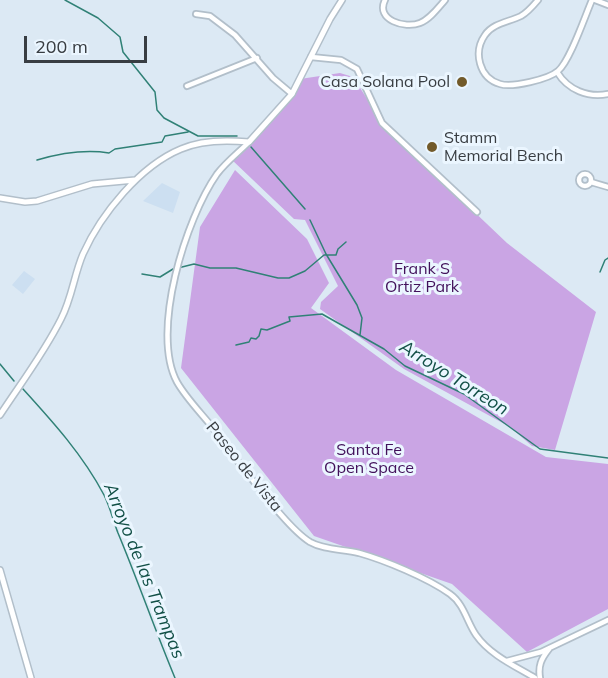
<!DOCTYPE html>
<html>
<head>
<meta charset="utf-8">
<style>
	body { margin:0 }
	#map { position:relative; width:608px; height:678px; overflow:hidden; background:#dce9f4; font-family:Mulish,sans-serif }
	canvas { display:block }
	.scale { position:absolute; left:24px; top:36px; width:123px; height:27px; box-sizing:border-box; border:3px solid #383d42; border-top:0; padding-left:8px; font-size:18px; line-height:21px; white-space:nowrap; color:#383d42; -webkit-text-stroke:4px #ebf6ff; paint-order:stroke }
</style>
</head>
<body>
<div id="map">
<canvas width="608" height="678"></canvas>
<div class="scale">200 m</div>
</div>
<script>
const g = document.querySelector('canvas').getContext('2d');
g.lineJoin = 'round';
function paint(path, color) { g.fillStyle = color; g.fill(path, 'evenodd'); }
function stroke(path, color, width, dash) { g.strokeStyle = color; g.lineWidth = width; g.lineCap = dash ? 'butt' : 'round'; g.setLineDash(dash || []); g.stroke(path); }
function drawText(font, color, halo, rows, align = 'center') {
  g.font = font + ' Mulish,sans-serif'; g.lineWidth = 6; g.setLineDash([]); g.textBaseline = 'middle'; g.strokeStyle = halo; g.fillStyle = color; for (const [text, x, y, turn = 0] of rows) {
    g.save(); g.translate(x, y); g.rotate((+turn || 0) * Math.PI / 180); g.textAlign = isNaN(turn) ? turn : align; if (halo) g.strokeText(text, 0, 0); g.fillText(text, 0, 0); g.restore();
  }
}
const built = new Path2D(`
	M162,183L180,192L173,213L143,201Z
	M24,271L35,279L23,294L12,285Z`);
const green = new Path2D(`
	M340,73L353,77L386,128L507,243L596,312L555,450L532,446L510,427L404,369L320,309L321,302L338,286L305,220L294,219L231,159L269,119L300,79Z
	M235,170L307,239L329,283L311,308L396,370L546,457L608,464V609L527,652L452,584L314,536L181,368L200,227Z`);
const stream = new Path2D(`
	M65,0L98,18L120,37L123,52L155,92L157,110L164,118L198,136H237
	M251,147L305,209
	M37,160C61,153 84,149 109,153L115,149L162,142L165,136L188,132
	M310,220L326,254L357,305L362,318L360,335
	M178,268L194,264L210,268H236L278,278H289L305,271L324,255H336L338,249L346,242
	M600,272L605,260L608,258
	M142,274L160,277L173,269
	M236,345L249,342L251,338L256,339L259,336L261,329L267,330L290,321L289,317L322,314L384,349L405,366L464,394L540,449L608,458
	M0,364L14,381
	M23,389C53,422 83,455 104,495C110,507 113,520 118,533C138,581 155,630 175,678`);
const minor = new Path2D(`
	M385,0C375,20 405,29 420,23C430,19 438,8 445,0
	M538,0C533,6 528,12 521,16C509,22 493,23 485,35C473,52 479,78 500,84C512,88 549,79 558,71C570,61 585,16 592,0
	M595,0L608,5
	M196,14L210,16L235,35L273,78L292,94
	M311,57L341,60L357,69L382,123L477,212
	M557,72C568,90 588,98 608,94
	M187,86L257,58
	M249,142C238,153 226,162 217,174C186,218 150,332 177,382C186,398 201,413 213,428C223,440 231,453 240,464C257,485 289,529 310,542C324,550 343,549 359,553C384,560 428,578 450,594C464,604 467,622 476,635C490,655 515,666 535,678
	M579 180a6 6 0 1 1 12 0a6 6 0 1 1-12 0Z
	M591,182L608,187
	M507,661L541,652L608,620
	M540,678C538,666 541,659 549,649`);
const tertiary = new Path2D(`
	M0,198L25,202L37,201L92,184L135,180
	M0,415C21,383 44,353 61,319C72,298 74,275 83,254C101,214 140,166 181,149C201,140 228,140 249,142L292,94L330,19L342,0
	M0,570L31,678`);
const markers = [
	[462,82,6,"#725a2a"],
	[432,147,6,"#725a2a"]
];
const poiNames = [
	["Casa Solana Pool",450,82],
	["Stamm",444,138,"left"],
	["Memorial Bench",444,156,"left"]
];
const parkNames = [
	["Frank S",422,269],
	["Ortiz Park",422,287],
	["Santa Fe",369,450],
	["Open Space",369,468]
];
const streetNames = [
	["Paseo de Vista",244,467,51]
];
const waterNames = [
	["Arroyo Torreon",454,378,32],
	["Arroyo de las Trampas",144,571,68]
];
paint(built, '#ccdff1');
paint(green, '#caa5e4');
stroke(stream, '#308176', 1.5);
stroke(minor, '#b2bfca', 8);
stroke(tertiary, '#b2bfca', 8);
stroke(minor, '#fff', 4.5);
stroke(tertiary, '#fff', 5);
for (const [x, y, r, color] of markers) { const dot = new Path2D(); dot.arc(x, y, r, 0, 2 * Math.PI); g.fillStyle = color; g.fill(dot); stroke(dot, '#ebf6ff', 2); }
drawText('16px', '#383d42', '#ebf6ff', poiNames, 'right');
drawText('16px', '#42115b', '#ebf6ff', parkNames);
drawText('16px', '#383d42', '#ebf6ff', streetNames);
drawText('italic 18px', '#125047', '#ebf6ff', waterNames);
</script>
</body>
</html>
